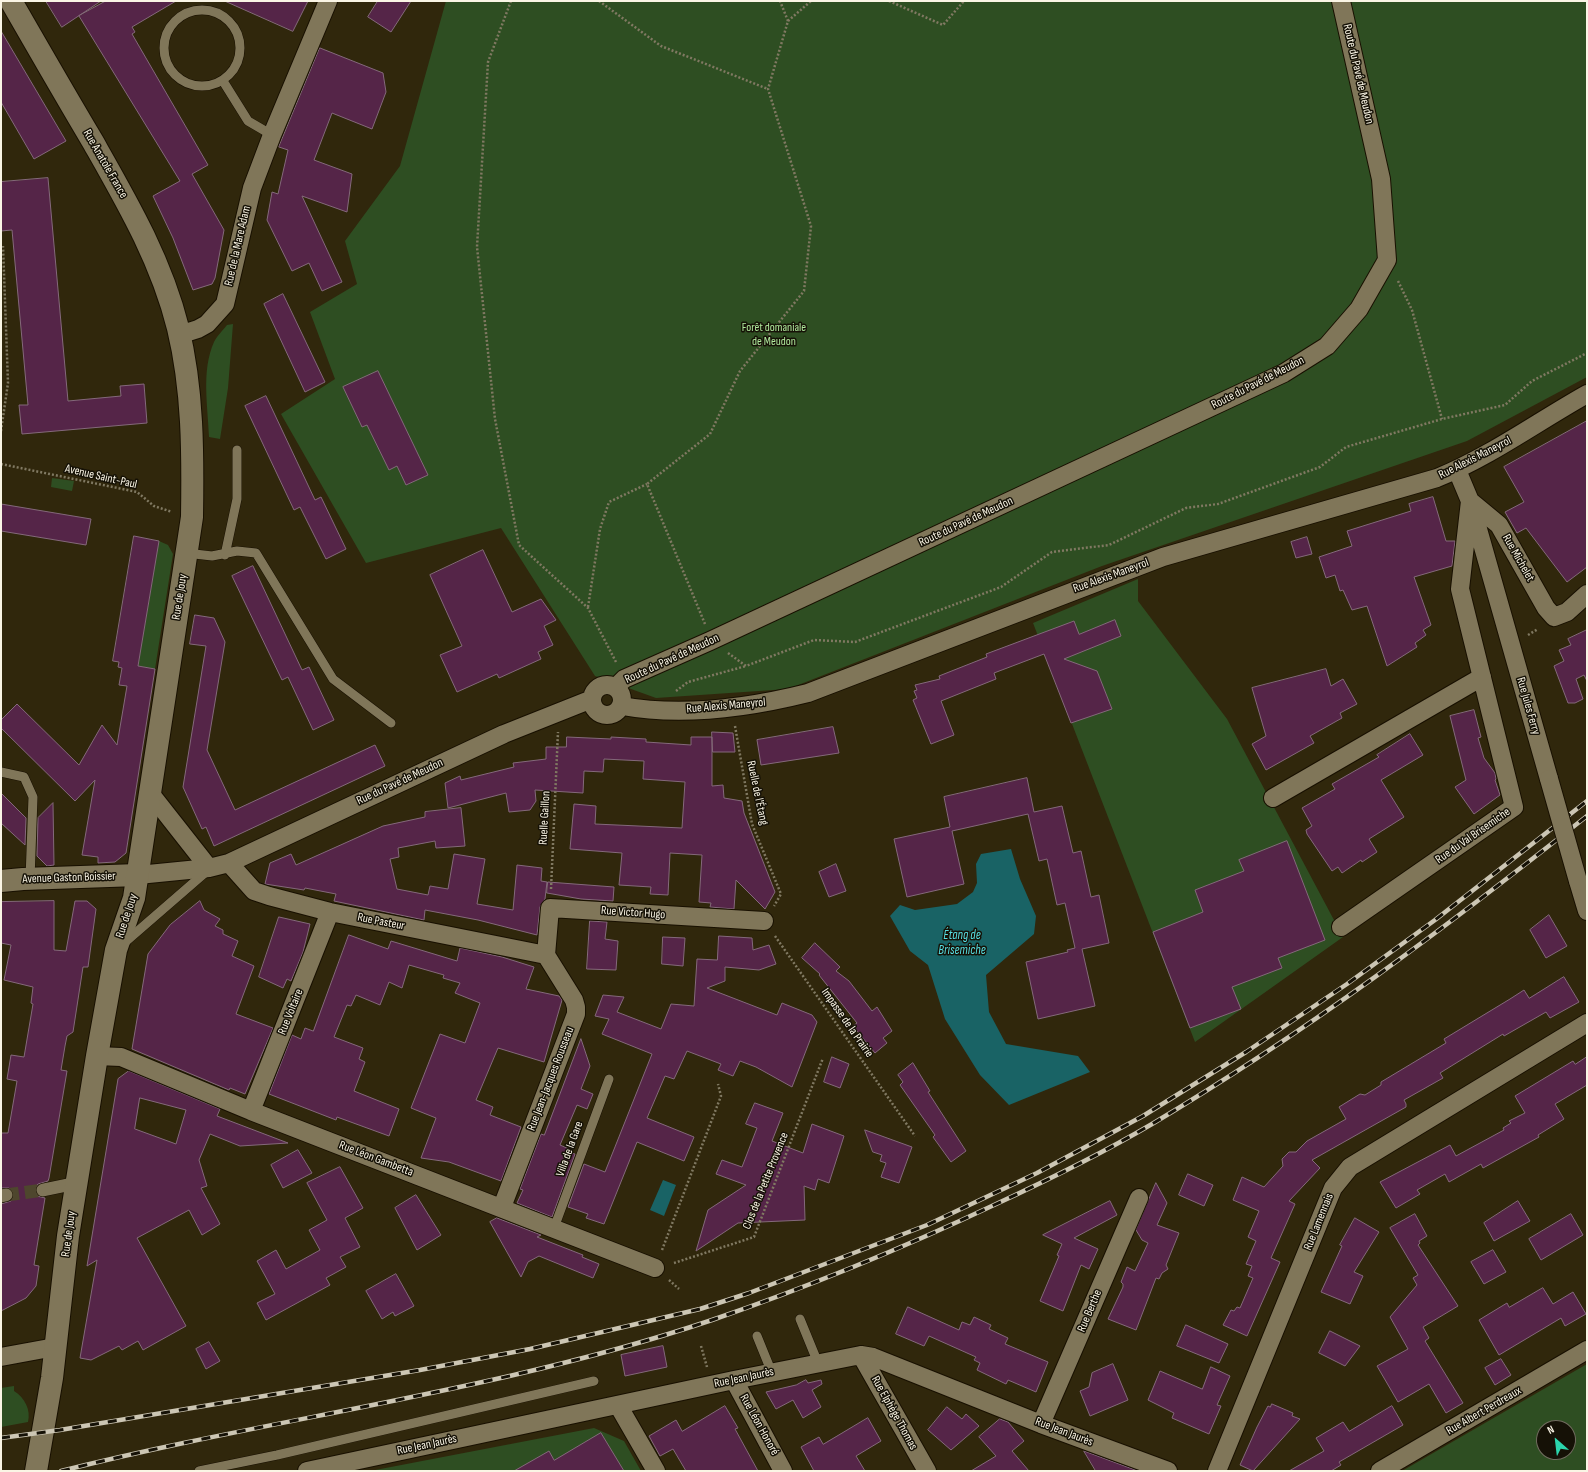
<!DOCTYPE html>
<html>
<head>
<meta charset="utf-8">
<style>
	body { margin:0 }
	#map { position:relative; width:1588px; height:1472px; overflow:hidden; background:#30270c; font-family:"Sofia Sans Condensed",sans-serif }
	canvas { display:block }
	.frame { position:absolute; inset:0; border:2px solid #faf5e5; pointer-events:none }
	.north { position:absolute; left:1536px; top:1420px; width:40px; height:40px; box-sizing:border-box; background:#151106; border:1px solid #716c5f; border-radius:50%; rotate:332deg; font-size:11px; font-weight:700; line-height:16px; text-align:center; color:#faf5e5 }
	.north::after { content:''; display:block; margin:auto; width:14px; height:18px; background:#2bd5ac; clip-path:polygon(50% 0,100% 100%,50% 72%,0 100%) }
</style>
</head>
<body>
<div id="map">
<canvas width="1588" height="1472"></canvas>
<div class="frame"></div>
<div class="north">N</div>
</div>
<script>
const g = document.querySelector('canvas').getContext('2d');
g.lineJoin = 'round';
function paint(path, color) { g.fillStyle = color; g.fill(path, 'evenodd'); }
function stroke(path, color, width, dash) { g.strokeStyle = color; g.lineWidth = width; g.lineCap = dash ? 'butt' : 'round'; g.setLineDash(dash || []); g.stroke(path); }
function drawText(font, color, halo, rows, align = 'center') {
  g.font = font + ' "Sofia Sans Condensed",sans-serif'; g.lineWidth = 3; g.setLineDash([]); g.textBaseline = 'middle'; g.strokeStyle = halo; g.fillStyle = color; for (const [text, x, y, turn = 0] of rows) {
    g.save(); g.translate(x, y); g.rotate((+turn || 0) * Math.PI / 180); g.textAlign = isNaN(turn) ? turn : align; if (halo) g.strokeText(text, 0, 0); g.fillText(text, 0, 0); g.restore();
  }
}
const green = new Path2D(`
	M446,1H1587V377L1467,441L1102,566L788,689L656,698L595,676L501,528L366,563L281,414L335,379L310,312L357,284L345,241L400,166Z
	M233,324L228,388L220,439L209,437C208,406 201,371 214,342C217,336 223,330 227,325Z
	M52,478L74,481L72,491L51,487Z
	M159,541L168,545L173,554L155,669L138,666Z
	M1138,579V601L1227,719L1343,937L1195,1042L1033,623Z
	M1587,1364V1471H1402ZM1544,1428H1568V1452H1544Z
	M14,1386V1391C25,1398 31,1410 28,1422L1,1427V1388Z
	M594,1428L624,1441L641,1471H370Z`);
const water = new Path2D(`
	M1011,849L1020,879L1036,916L1034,934L986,975L989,1012L1006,1044L1078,1056L1090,1072L1009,1105L980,1075L945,1019L928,965L910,951L890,916L900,905L915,910L957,904L973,892L977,883L976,864L981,854Z
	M663,1180L676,1185L664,1216L650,1210Z`);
const building = new Path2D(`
	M46,1H101L62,27Z
	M106,1H176L132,27L135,32L132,34L208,165L192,174L224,230L215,278L212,284L193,290L173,238L153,196L180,181L79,16Z
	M225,1H308L293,31Z
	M378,1H411L391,32L368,17Z
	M1,31L66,141L34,159L1,102Z
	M320,48L383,73L386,92L372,129L332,113L314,160L352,174L347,212L302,196L342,282L322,291L309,263L292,271L267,220L272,192L278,194L288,150L279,147Z
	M48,178L68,401L121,396L120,386L144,384L147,423L22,434L19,405H28L12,230L1,231V182Z
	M283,294L325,382L305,392L264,304Z
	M378,371L428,475L406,485L397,466L389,470L367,425L362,427L343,387Z
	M266,396L315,500L321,497L346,549L326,559L300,507L294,510L245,406Z
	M1587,421V567L1567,582L1526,528L1517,533L1505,512L1524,502L1504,467Z
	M1433,497L1446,541H1455L1452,566L1414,577L1431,625L1423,630L1426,635L1415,643L1417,647L1387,666L1367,606L1352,610L1343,590L1340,591L1335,575L1326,578L1319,557L1352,546L1347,531L1411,511L1409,504Z
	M1,504L91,519L86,545L1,531Z
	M134,536L159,541L138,666L155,669L126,853L115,862L98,863V857L82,855L95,780L75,801L1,728V720L17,704L79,765L102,725L117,745L127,686L119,685L122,668L118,667L119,662L113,661Z
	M1307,537L1312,554L1296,558L1291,542Z
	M483,550L512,612L541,599L556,620L544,626L553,645L538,652L541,659L499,678L497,674L457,692L440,655L462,646L430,575Z
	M253,566L302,670L309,667L334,720L313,730L288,677L282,680L232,576Z
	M195,615L214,618L225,642L207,750L235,810L375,745L385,766L214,846L206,827L202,829L183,787L206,646L190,644Z
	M1115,620L1121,636L1064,659L1097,671L1112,709L1071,723L1044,654L994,673L996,679L941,701L954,735L931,744L913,700L917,698L914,691L917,690L915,685L940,679L939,676L987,657L986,654L1074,621L1079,634Z
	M1587,630V681L1584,675L1576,679L1583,699L1575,703H1568L1554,666L1564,661L1559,650L1571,645L1568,639Z
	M1326,669L1331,686L1343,679L1357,704L1340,713L1342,718L1310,736L1314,743L1266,770L1252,744L1266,736L1252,688Z
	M1474,710L1481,737L1478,738L1484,758L1495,773L1496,779L1495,780L1500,795L1474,814L1455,787L1466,780L1450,716Z
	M833,727L839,753L761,765L757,740Z
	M712,732L733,733L735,752H713Z
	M1410,734L1423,755L1381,780L1404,817L1369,839L1377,852L1362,862L1361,860L1342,873L1338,867L1332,871L1307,834L1306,830L1312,826L1302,808L1335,789L1332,784L1379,757L1377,755Z
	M567,737L611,739V737L646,739V742L691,745V737H712V786L723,785L724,798L742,801L744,813L775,892L765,909L736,880L734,909L710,907L711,903L699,902L702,855L670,853L668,895L650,894L651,887L619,885L622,853L570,849L574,804L596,806L595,824L682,828L685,782L643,779L644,761L604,759L603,772L584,771L583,793L535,790L536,801L530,810L509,812L506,793L448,808L445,783L460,776L461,780L514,767L513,763L546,759V747H566Z
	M1027,778L1034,812L1062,806L1073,853L1081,851L1091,897L1099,895L1109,943L1082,949L1095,1006L1038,1019L1026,962L1068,952L1067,950L1075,948L1065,903L1057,905L1047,859L1039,861L1028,814L952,831L964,884L907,897L894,839L950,827L944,797Z
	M1,793L26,818L25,845L1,823Z
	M53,803L54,865L47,866L37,856L38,818Z
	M461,808L465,846L436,848L435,841L398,848L399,857L390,859L397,889L428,895L430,886L448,889L454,854L485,859L477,904L513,910L517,865L542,868L541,881L547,882L545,899L540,907L537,935L478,920L425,910L424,920L334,901L336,894L305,888L304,890L265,884L270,863L291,854L296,865L383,826L425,817V812Z
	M1287,841L1325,940L1278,958L1282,968L1232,987L1241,1009L1190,1028L1153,932L1203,912L1195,890L1244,871L1239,860Z
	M836,864L846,891L829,897L819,872Z
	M548,882L614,887L613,901L581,899L547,893Z
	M54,901V950L66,951L75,901H87L96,909L88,967H83L73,1032L67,1036L65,1046L61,1070L67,1071L49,1178L48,1181L38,1184L35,1188L37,1196L45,1198L34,1265L39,1266L36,1286L26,1298L1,1311V1204L11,1201L14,1194L9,1188H1V1133H8L17,1081L7,1079L11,1055L24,1057L33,1004L31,1003L33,987L4,980L11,945L1,943V902Z
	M200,901L204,910L220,919L215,926L223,930V934L238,941L232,956L254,966L236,1014L273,1028L245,1094L230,1088L229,1090L132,1049L148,954L170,925Z
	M1549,915L1567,946L1546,958L1530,930Z
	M279,917L310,924L303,952L291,981L287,979L283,988L259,977Z
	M590,921L607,922L605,939L618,941L616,970L587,969Z
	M349,935L388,949L391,941L457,961L460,948L502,957L534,967L526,989L559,996L562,1000L544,1062L498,1048L476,1100L493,1107L490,1115L521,1127L501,1181L449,1162L421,1158L436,1118L411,1108L440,1034L465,1043L480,1003L455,993L460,983L443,978L444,975L409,965L402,988L389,982L380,1005L356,995L351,1006L347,1005L334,1037L363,1048L359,1059L365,1062L354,1091L399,1109L389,1136L337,1117L336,1120L269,1094L292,1035L301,1039L305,1028L313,1031Z
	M719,936L752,938L753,950L769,945L776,964L759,970L725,967V981L707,988L777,1015L782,1003L812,1015L817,1022L792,1087L756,1067L740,1061L733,1076L718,1070L721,1064L687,1051L674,1079L665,1076L647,1118L694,1137L684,1161L637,1142L604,1224L586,1218L588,1214L568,1207L584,1164L605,1172L652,1054L602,1034L609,1019L595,1016L603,995L624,997L617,1012L661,1029L671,1004L694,1006L697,959L717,960Z
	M663,937L685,938L683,966L662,964Z
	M815,943L840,967L836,971L849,981L872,1011L877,1007L892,1031L883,1038L887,1043L875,1053L853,1026L857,1023L819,975L820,974L802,958Z
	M1564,977L1579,1002L1550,1018L1546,1012L1504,1036L1503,1034L1440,1073L1443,1078L1404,1100L1406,1104V1107L1312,1160L1320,1168L1289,1201L1295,1204L1271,1258L1280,1262L1247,1336L1223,1325L1231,1310L1234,1311L1237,1307L1240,1308L1253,1278L1248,1276L1252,1266L1246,1264L1256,1241L1248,1237L1259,1211L1233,1200L1242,1177L1264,1187L1283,1166L1282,1159L1289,1152H1296L1307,1141L1346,1119L1339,1107L1360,1094L1365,1095L1381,1085V1082L1446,1043L1444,1039L1510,999L1524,990L1529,998Z
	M581,1039L590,1066L581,1089L593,1094L587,1109L577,1105L560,1145L569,1149L568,1152L575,1154L552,1217L517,1203L523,1190L520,1189L541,1134L544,1135Z
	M832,1057L849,1064L840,1088L824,1082Z
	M1587,1057V1085L1555,1104L1564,1119L1538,1135L1539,1137L1483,1168L1481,1164L1449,1182L1445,1174L1417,1190L1420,1194L1396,1208L1380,1182L1450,1145L1456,1156L1504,1130L1503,1128L1511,1123L1509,1121L1525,1113L1515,1096L1573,1061L1575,1064Z
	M913,1063L930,1091L928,1092L966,1151L951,1162L933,1137L935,1135L900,1085L903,1082L898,1075Z
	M129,1071L220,1109L217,1116L288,1143L240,1146L210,1134L199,1160L207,1186L201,1188L220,1224L202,1235L189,1210L137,1238L186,1326L143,1350L138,1341L122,1350L119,1346L91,1360L80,1358L97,1260L87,1266L118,1079ZM140,1098L186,1110L176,1144L135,1129Z
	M755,1103L783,1113L772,1141L803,1153L812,1124L844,1136L829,1183L818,1179L815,1190L804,1186L805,1220L738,1223L696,1251L708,1210L746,1185L716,1174L722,1160L742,1167L757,1128L746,1124Z
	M865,1130L912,1147L899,1183L881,1177L886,1163L880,1161L882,1155L873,1152Z
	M298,1150L312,1173L283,1188L271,1165Z
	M340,1167L363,1208L345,1218L360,1247L340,1257L346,1267L326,1278L330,1285L266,1320L257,1303L275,1294L257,1261L276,1250L286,1269L320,1250L309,1230L327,1220L307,1183Z
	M1188,1174L1213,1185L1204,1206L1179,1195Z
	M1156,1183L1167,1203L1157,1225L1179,1233L1166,1265L1168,1269L1162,1273L1159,1279L1156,1278L1136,1330L1108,1319L1123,1287V1284L1121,1282L1127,1267L1135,1271L1148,1243L1142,1240L1136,1230Z
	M416,1195L441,1235L417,1250L395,1208Z
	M1110,1201L1117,1215L1074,1238L1098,1249L1089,1269L1081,1265L1063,1311L1040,1301L1059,1256L1057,1255L1062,1244L1043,1235Z
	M1518,1201L1530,1221L1494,1241L1484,1223Z
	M1415,1214L1427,1236L1419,1241L1420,1243L1418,1245L1458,1306L1423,1327L1429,1338L1425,1341L1463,1403L1446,1413L1429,1384L1398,1402L1377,1366L1408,1349L1390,1317L1417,1285L1413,1278L1418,1275L1390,1228Z
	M1571,1214L1583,1235L1541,1260L1529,1239Z
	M497,1218L541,1235L537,1237L583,1255L582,1257L599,1264L593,1278L539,1256L528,1262L521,1277L490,1222Z
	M1355,1218L1379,1232L1354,1272L1363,1276L1350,1304L1321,1292L1342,1246L1340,1245Z
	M1493,1250L1506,1272L1484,1284L1471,1262Z
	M396,1274L414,1306L395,1316L393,1312L382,1319L366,1291Z
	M1543,1288L1553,1304L1573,1292L1586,1314L1565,1326L1561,1318L1499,1355L1479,1320L1507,1303L1509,1307Z
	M908,1307L959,1330L962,1322L970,1325L974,1317L991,1325L989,1329L1008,1338L1005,1344L1048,1362L1036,1392L1008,1380L1006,1384L977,1370L980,1363L974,1360L976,1357L929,1336L924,1346L896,1334Z
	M1186,1325L1228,1344L1219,1363L1177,1346Z
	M1330,1331L1360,1346L1345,1366L1319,1353Z
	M209,1342L220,1361L206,1369L196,1349Z
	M663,1346L667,1367L625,1376L621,1355Z
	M1501,1359L1511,1375L1495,1385L1485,1368Z
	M1113,1364L1128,1400L1090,1416L1080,1391L1089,1387L1092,1373Z
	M1211,1367L1230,1376L1217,1405L1221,1406L1209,1434L1172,1418L1174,1413L1148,1400L1160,1371L1202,1389Z
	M806,1380L808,1383L821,1380L822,1384L812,1390L821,1407L803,1418L793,1400L776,1409L766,1392L796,1385Z
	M1272,1404L1293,1413L1292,1416L1300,1419L1253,1471L1240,1465L1257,1427L1268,1406L1270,1407Z
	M725,1406L738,1428L735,1429L758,1471H686L673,1449L660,1456L649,1436L676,1420L682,1431Z
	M1392,1406L1403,1425L1339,1462L1341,1465L1331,1471H1289L1324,1451L1316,1438L1343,1422L1349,1431Z
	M947,1407L962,1419L966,1414L979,1426L951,1450L928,1430Z
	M868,1418L881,1441L856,1456L865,1471H814L801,1447L819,1437L823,1444Z
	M1000,1419L1008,1422L1024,1441L1012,1451L1029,1471H971L996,1456L979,1437Z
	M601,1433L624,1471H514L549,1451L554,1460Z
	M1084,1451L1138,1471H1096Z`);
const pedestrianTunnel = new Path2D(`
	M6,1195L43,1190`);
const path = new Path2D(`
	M511,1L488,62L477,247L495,419L519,545L588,608L616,662
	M599,1L661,46L768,89
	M889,1L943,25L964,1
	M788,21L811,1
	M1398,281L1412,310L1442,419
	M1,431L8,383L3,246
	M1,464L137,492L154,506L172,512
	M588,607L600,529L609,502L647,484
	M705,624L647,484L710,434L740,371L804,291L811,226L768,89L788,21L780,1
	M1528,635L1538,629
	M728,653L746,666L814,640L855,642L1001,587L1052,552L1109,545L1186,508L1218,504L1320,467L1346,447L1442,419L1505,405L1532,381L1587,353
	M676,691L688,682L746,666
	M735,726L752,824L781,894L774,906
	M551,889L558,732
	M775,936L915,1136
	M662,1250L721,1096L718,1084
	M674,1263L754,1237L823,1058
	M669,1280L679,1289
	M701,1346L707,1367`);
const service = new Path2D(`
	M164 48a38 38 0 1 1 76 0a38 38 0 1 1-76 0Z
	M223,81L248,121L272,135
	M186,553L212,556L237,551L256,553L333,679L391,723
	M225,555L237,499V450
	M1,772L24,777L33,797L30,879
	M124,943L207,871
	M554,1228L609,1079
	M800,1319L818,1363
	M757,1336L772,1373
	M199,1471L277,1455L594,1381`);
const pedestrian = new Path2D(`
	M43,1190L77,1183
	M1,1196L6,1195`);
const minor = new Path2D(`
	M179,335L198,329L207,324L225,304L252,188L272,135L328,1
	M1457,470L1470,501L1549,779
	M1470,501L1499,525L1546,608L1554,617L1567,612L1587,594
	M592 700a15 15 0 1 1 30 0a15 15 0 1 1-30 0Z
	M616,687L624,679L710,641L1284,373L1327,346L1359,309L1387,260L1381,179L1341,1
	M622,706C683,717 748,708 808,693L1163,557L1437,478C1491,456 1537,422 1587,394
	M150,793L209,868
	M1273,798L1482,677
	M229,863L254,891L269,896L330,912L546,955
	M138,875L209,868L229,863L504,734L592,699
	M1578,881L1587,911
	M1341,927L1514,807L1460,589L1470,501
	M546,955L550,908L764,921
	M97,1056L121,1057L251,1111L655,1268
	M251,1111L330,912
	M502,1207L576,1014V1007L574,1000L546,955
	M861,1355L927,1471
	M1,1357L55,1347
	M734,1380L783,1471
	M618,1405L656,1471
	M1041,1424L1139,1198
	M307,1471L734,1380L861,1355L873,1357L1041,1424L1168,1471
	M1217,1471L1333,1188L1350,1167L1587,1023
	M1380,1471L1587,1350`);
const tertiary = new Path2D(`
	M1,881L23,879L138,875`);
const secondary = new Path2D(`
	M11,1C38,48 65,95 93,142C127,202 161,260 178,328C193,390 193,453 192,517L134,898L116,950L97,1056L68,1236L52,1378L36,1471`);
const rail = new Path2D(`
	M1,1438L60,1430L420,1370L530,1349L700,1309L749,1293L927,1225L1037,1173L1143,1116L1246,1052L1347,984L1435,920L1587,801
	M61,1471C277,1417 501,1391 712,1320C808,1287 903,1248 994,1205C1048,1180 1101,1154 1152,1124C1305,1033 1448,926 1587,816`);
const minorBridge = new Path2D(`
	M1549,779L1578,881`);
const streetNames = [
	["Route du Pavé de Meudon",1358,74,77],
	["Rue Anatole France",105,164,60],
	["Rue de la Mare Adam",238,246,-77],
	["Route du Pavé de Meudon",1258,383,-27],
	["Rue Alexis Maneyrol",1475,458,-27],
	["Avenue Saint-Paul",101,477,13],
	["Route du Pavé de Meudon",966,522,-25],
	["Rue Michelet",1518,558,60],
	["Rue Alexis Maneyrol",1111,576,-20],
	["Rue de Jouy",180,597,-81],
	["Route du Pavé de Meudon",672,659,-25],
	["Rue Alexis Maneyrol",726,706,-5],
	["Rue Jules Ferry",1528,706,74],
	["Rue du Pavé de Meudon",400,782,-25],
	["Ruelle de l'Étang",757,793,78],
	["Ruelle Gaillon",545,818,-87],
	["Rue du Val Brisemiche",1473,836,-35],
	["Avenue Gaston Boissier",69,878,-2],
	["Rue Victor Hugo",633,913,4],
	["Rue de Jouy",127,916,-72],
	["Rue Pasteur",381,922,11],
	["Rue Voltaire",291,1012,-68],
	["Impasse de la Prairie",847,1023,55],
	["Rue Jean-Jacques Rousseau",551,1079,-69],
	["Villa de la Gare",570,1149,-70],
	["Rue Léon Gambetta",376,1159,21],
	["Clos de la Petite Provence",766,1181,-68],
	["Rue Lamennais",1319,1222,-68],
	["Rue de Jouy",69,1234,-82],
	["Rue Berthe",1090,1311,-67],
	["Rue Jean Jaurès",744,1378,-12],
	["Rue Albert Perdreaux",1484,1411,-30],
	["Rue Elphège Thomas",894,1413,61],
	["Rue Léon Honoré",759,1425,61],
	["Rue Jean Jaurès",1064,1432,21],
	["Rue Jean Jaurès",427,1445,-12]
];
const parkNames = [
	["Forêt domaniale",774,328],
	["de Meudon",774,342]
];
const waterNames = [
	["Étang de",962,936],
	["Brisemiche",962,951]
];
paint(green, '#2e4e22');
paint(water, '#196365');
paint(building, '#552548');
stroke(building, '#84697b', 1);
stroke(pedestrianTunnel, '#4e462d', 13, [13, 6]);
stroke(service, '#181000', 10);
stroke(pedestrian, '#181000', 14);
stroke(minor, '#181000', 20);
stroke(tertiary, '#181000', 24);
stroke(secondary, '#181000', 24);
stroke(path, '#807962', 2.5, [2, 2]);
stroke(service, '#807659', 9);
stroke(pedestrian, '#807659', 13);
stroke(minor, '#807659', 18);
stroke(tertiary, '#807659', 22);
stroke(secondary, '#807659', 22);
stroke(rail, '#ccc6b4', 4.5);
stroke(rail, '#151106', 3, [9]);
stroke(minorBridge, '#181000', 20, []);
stroke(minorBridge, '#807659', 18);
drawText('12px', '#faf5e5', '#151106', streetNames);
drawText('12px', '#b0e99d', '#151106', parkNames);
drawText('italic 13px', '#57dfe3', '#151106', waterNames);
</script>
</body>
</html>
